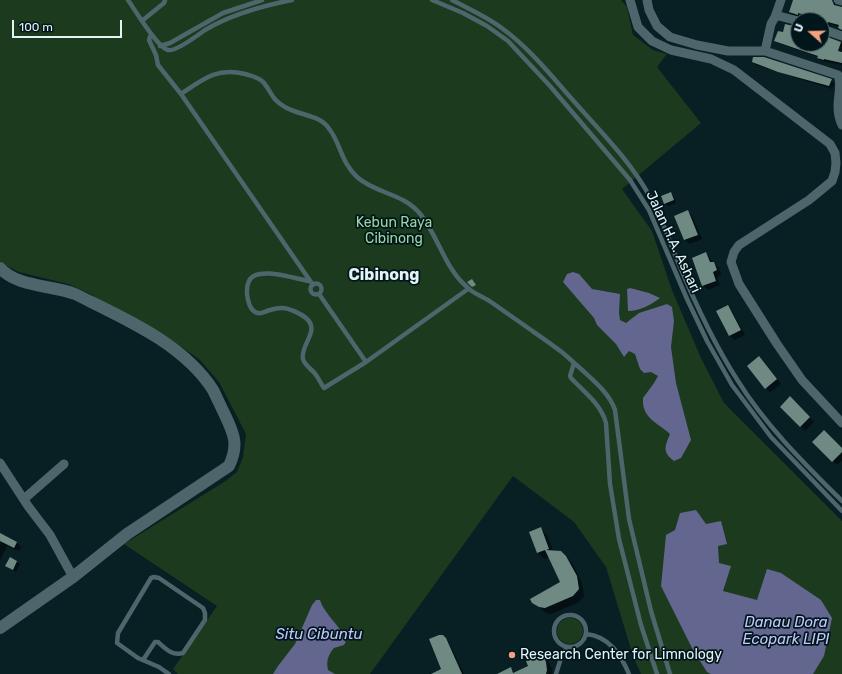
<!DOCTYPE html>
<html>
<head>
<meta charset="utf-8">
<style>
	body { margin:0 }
	#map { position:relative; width:842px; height:674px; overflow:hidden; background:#081f24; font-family:Rubik,sans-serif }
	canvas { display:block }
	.north { position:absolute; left:790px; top:12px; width:40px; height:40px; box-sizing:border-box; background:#01161b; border:1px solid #5c6e73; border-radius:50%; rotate:290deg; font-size:11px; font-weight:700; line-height:16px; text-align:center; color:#e5f3f6 }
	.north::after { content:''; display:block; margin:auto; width:14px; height:18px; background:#f1a17d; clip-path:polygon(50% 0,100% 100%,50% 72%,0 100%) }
	.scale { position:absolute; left:12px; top:20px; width:110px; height:18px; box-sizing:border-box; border:2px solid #e5f3f6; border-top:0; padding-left:5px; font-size:12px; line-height:14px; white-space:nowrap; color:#e5f3f6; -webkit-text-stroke:3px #01161b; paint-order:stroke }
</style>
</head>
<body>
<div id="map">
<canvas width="842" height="674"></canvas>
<div class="north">U</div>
<div class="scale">100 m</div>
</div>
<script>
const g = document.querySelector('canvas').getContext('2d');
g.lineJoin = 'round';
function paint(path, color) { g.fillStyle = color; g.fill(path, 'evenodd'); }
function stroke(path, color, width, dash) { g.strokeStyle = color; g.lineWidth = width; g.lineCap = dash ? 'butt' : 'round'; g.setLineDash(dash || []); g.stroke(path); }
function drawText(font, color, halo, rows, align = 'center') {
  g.font = font + ' Rubik,sans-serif'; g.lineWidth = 3.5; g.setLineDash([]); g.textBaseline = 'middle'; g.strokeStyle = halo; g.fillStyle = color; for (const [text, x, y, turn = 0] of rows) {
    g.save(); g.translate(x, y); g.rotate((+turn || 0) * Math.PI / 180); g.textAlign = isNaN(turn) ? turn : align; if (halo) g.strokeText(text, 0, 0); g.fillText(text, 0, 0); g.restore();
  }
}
const green = new Path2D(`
	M0,0H621L627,7L633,35L653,50L667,54L657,67L701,123L622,189L652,231L672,290L701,358L724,403L842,521V674H641L633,656L606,567L574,522L513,476L370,674H178L173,669L217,606L124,544L224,482L237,472L243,457L246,434L219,382L199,359L178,345L90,294L68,284L19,272L3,264L0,261Z
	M557 631a13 13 0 1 1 26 0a13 13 0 1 1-26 0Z`);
const water = new Path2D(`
	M573,272L579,274L592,289L620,294L619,313L620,320L626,323L639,313L667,304L672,307L674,321L671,347L676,383L691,440L681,458L674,461C662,452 665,446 670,434C662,426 647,420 644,408C643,406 643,401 643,398L654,383L658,376L651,372L644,373L640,369L635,354L629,351L624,357L616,344L597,325L594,318L563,282L567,274Z
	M630,288L649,293L660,298C651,305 639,311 628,311L627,289Z
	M696,510L706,524L721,521L727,544L718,546L719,563L731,566L723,591L757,600L767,569L781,573L821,600L832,618L824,656L813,674H711L707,672L693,650L661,586L666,535L675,530L680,513Z
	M316,600H320C324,614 342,627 345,640C346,643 345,643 344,645L334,648C328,655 326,661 328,670L335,674H273L278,666L295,644L312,605Z`);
const shadow = new Path2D(`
	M794,0H836L835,1V6L842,8V31L839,28V27L831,24L830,27L824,26L822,27V20H804L803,18L793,15L790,12Z
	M798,28V44H822V36L842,42V65L821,61L818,57L778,43L776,40L783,34Z
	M753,62L831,80L834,83L832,89L756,65Z
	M671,194L674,197L676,203L668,206L665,204Z
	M688,211L692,216L702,239L690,244L685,240L676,216Z
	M706,253L710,258L713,263L719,268L721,275L717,277L720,285L708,290L703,285Z
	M728,306L732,311L745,335L735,340L730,336L717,311Z
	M759,357L781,384L770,392L766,388Z
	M790,398L814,422L805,431L782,407Z
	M814,442L842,449V461L837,465Z
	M541,529L547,535L553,551L566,556L572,563L582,583L584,596L579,602L551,614L546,613L533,602L562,582L549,557L544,559L538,553L530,533Z
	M0,534L17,543L21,547L19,551L7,546L0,560Z
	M10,558L20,564L16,572L6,566Z
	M443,636L449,643L464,674H433L442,669Z
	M542,655L548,661L552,669V674H499L511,669L515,673L529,667Z`);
const building = new Path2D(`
	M793,0H832L834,5L842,7V30L838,28L839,25L828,22L827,24L822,23V20L798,13V15L789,12Z
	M785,24L798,27V44H822V35L841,42L838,51L842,52V63L824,59V60L817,58L818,56L809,53L774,41L778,31L783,32Z
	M753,57H764L832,79L829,86L778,72L752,62Z
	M671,192L674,200L664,204L661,196Z
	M688,210L698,235L684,240L674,216Z
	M706,252L710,262H714L717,270L713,272L716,281L702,286L692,258Z
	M472,279L476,285L472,287L467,282Z
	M728,305L741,330L729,336L716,311Z
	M759,356L777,379L765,389L747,366Z
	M790,396L810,417L800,427L780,407Z
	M824,430L842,448V452L832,462L812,442Z
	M541,527L549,549L546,550L561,551L566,556L577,576L579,589L573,596L545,608L539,607L532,603L530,599L560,582L545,550L537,553L529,532Z
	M0,533L17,542L14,548L0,541Z
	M10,557L17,561L13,570L5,566Z
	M439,635H443L446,638L462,674H431L441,669L429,639Z
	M542,653L546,662L547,670L546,674H497L511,667L513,673L528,666L526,661Z`);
const lane = new Path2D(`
	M128,0C135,10 157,47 168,50C176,52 198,35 205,30C232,14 261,6 292,0
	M432,0L463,13L487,26L508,41L550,86L630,180L649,210L687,299L707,341L732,385L771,437L842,511
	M452,0C469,9 488,17 503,29C529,48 550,74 571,98C599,130 630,160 650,197C662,217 669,241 678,262C695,303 714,344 738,381C766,426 805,464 842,501
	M143,20L164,3L165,0
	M151,34L149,40L156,55L158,65L181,94L313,285
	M160,46L170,43L223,13L262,0
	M181,94C203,79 217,67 245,74C251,76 259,77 264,83C272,93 272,100 285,107C300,116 320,114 330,130C341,145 341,162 357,177C376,194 404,193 421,215C439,238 445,269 468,288C474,294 484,297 491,302C501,309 511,316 521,323C535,333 549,342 563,353C569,358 575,364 581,369C594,381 609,393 615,410L629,519L651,611L670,674
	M309,281C296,279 256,265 249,281C245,289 247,311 258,313C262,314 266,311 270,310C273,309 278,308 282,308C289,308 302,314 307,319C320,331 300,345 303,359C305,366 312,369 316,375C319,379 321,384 324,388L366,362
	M310.5 289a5.5 5.5 0 1 1 11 0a5.5 5.5 0 1 1-11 0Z
	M319,294L366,362L468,289
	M574,363L570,376L571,378C584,392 601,404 606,423L610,484L619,539L641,625L657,674
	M554 631a16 16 0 1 1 32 0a16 16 0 1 1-32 0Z
	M586,634C609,636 621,655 629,674
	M143,660L155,642H158C166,649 172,656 183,653L205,620V613L203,608L159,578L154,577L151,578L118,633L117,643L138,658L159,667L169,674
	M556,674L561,658L567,647`);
const street = new Path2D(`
	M630,0L638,27L652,41L671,50L711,59L734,70L830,144L835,153L836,163L835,172L832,181L809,200L739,245L734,252L731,262L739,284L777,344L802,380L842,423
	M647,0L649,10L657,26L670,37L697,45L728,51H765L838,75C842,83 838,96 838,106C838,113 839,119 842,125
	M838,0L842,1
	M775,17L781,0
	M822,29L842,36
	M765,51L771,24L775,17L779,16L798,21
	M0,463L28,506L50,535L73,577
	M24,499L64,464`);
const secondary = new Path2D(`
	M0,268C17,287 51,285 75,294C123,318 183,343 213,390C217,398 221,407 225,415C234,434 239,445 229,466L127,534L73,577L0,628`);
const markers = [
	[512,655,4,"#f1a17d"]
];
const parkNames = [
	["Kebun Raya",394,223],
	["Cibinong",394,239]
];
const streetNames = [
	["Jalan H.A. Ashari",673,242,65]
];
const poiNames = [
	["Research Center for Limnology",520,655]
];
const waterNames = [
	["Danau Dora",786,623],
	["Ecopark LIPI",786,640],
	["Situ Cibuntu",319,635]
];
const quarterNames = [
	["Cibinong",384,275]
];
paint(green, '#1b3a1e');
paint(water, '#63668e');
paint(shadow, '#0007');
paint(building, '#6f8983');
stroke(lane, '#4d666c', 4.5);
stroke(street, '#4d666c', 9);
stroke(secondary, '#4d666c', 12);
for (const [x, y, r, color] of markers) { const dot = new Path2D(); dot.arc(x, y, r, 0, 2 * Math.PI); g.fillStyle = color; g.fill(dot); stroke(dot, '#01161b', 1.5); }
drawText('14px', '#9dd49f', '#01161b', parkNames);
drawText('14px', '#e5f3f6', '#01161b', streetNames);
drawText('14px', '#e5f3f6', '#01161b', poiNames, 'left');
drawText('italic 15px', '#c2c7fc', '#01161b', waterNames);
drawText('bold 16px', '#e5f3f6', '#01161b', quarterNames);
</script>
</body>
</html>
